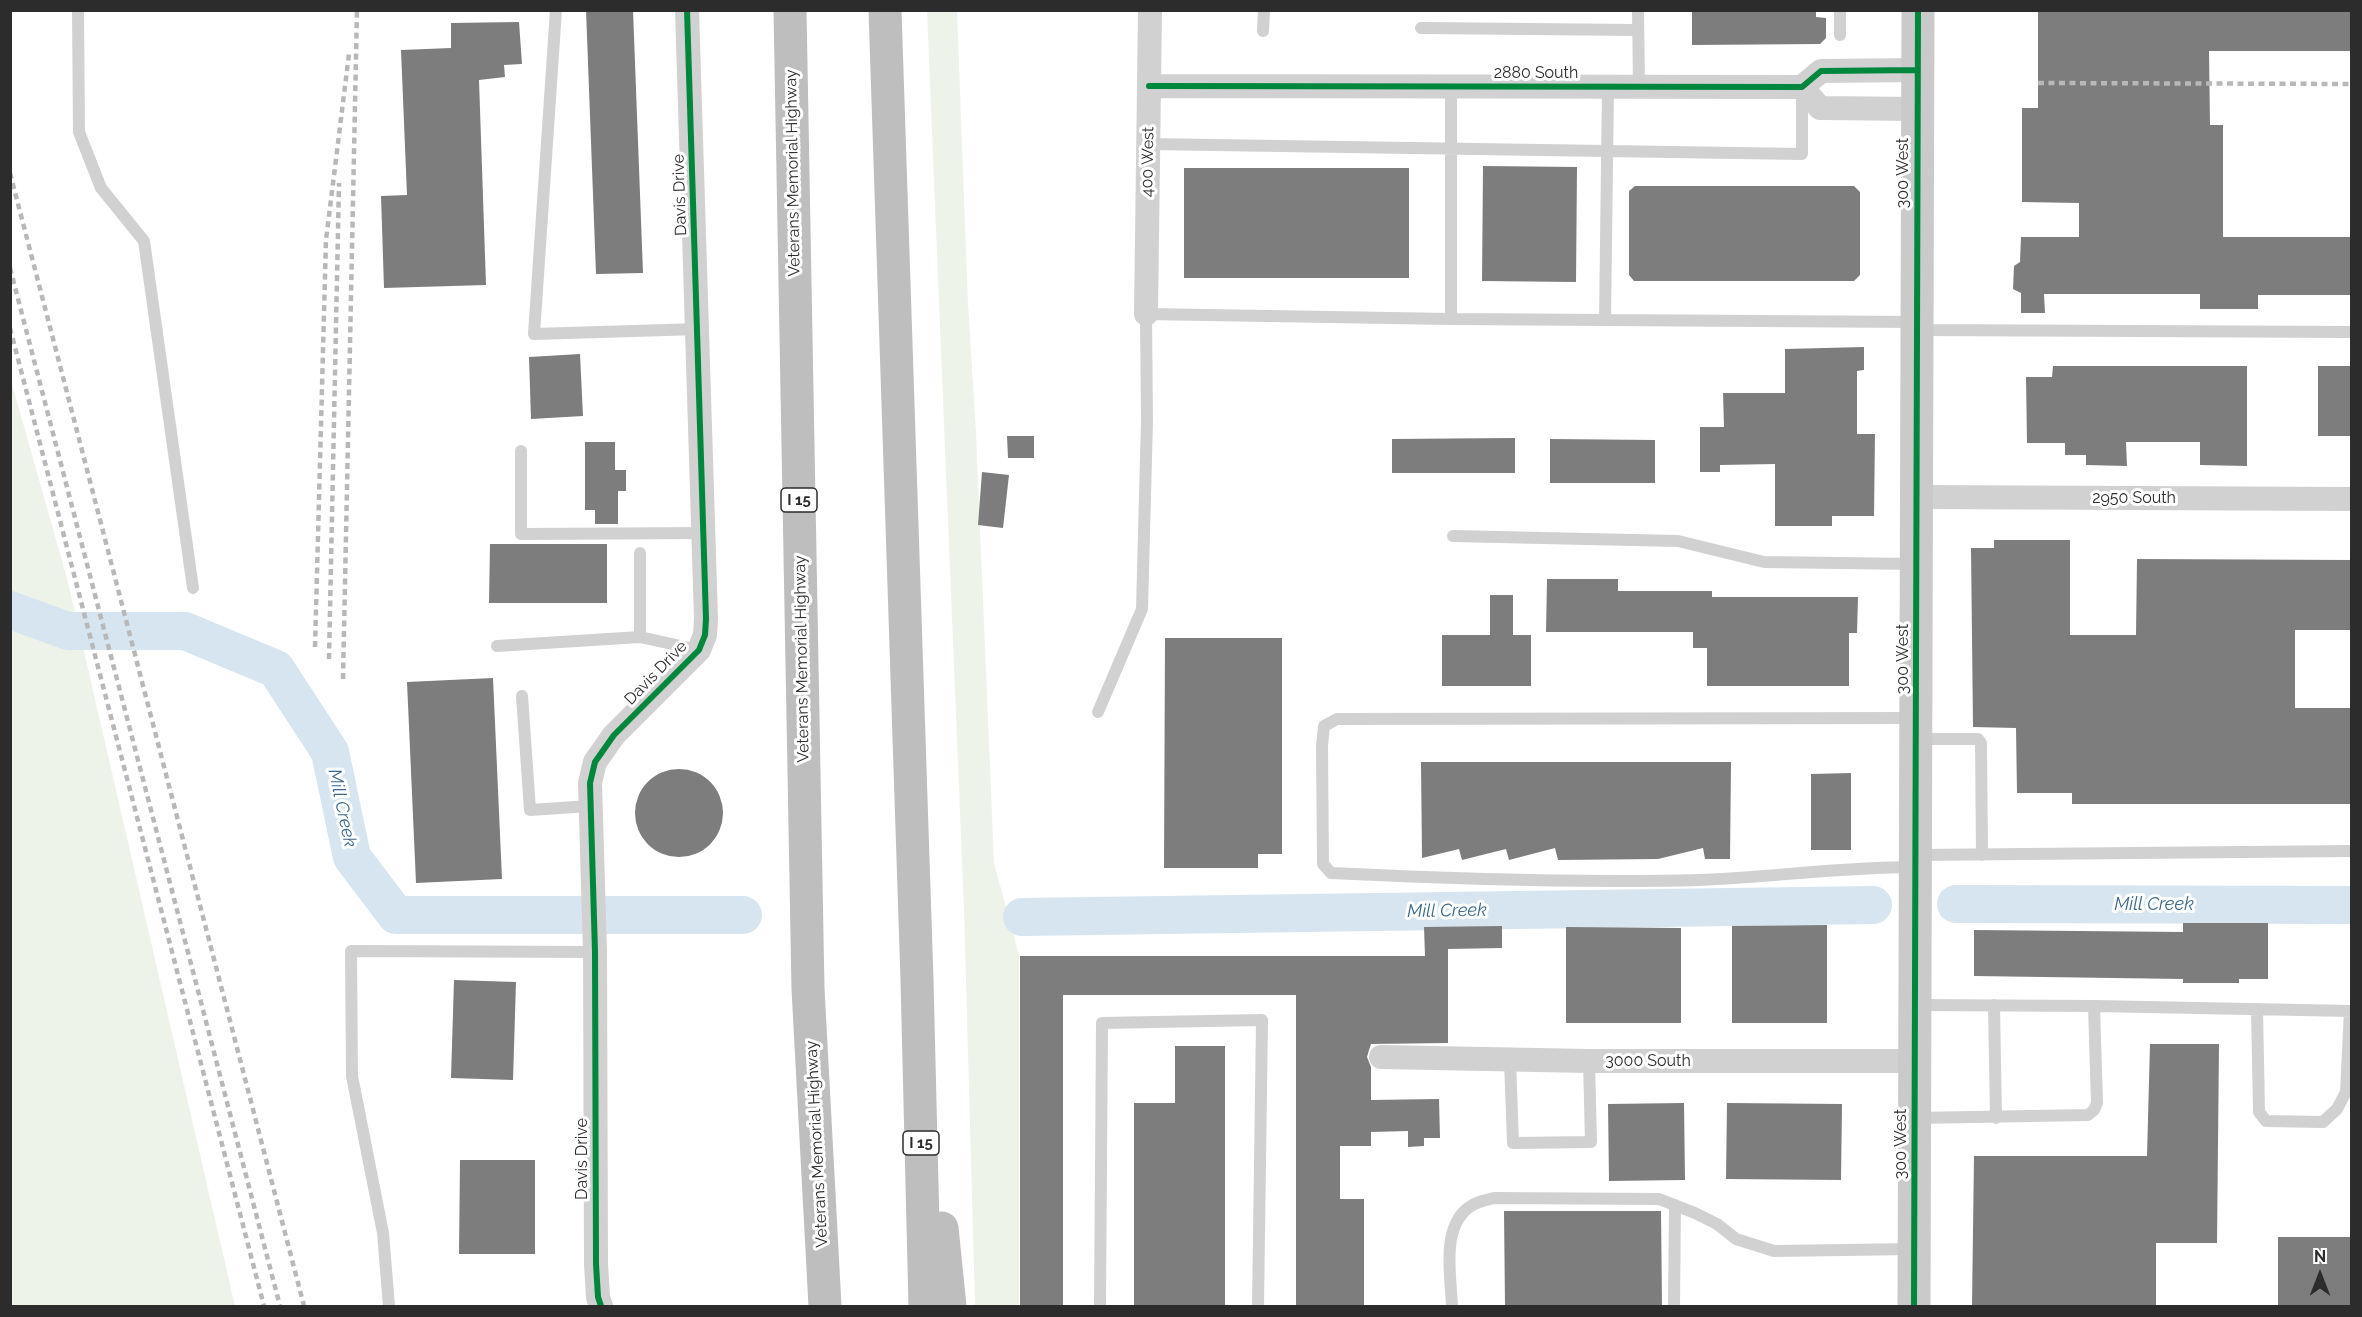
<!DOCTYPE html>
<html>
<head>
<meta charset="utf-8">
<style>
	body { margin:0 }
	#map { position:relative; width:2362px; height:1317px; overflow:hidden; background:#fff; font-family:Raleway,sans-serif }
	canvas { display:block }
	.frame { position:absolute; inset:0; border:12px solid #2c2c2c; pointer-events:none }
	.north { position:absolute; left:2290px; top:1245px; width:60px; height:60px; -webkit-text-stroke:4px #fff; paint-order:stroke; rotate:0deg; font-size:16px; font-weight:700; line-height:24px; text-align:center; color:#2c2c2c }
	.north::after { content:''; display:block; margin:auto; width:21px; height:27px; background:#2c2c2c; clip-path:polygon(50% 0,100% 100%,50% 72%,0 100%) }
</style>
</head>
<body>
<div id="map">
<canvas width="2362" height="1317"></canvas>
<div class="frame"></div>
<div class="north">N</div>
</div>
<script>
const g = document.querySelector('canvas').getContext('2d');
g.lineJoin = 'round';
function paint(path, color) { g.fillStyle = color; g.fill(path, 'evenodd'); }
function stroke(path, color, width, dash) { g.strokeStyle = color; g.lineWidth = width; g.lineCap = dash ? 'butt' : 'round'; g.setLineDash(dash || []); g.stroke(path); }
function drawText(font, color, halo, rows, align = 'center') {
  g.font = font + ' Raleway,sans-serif'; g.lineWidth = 6; g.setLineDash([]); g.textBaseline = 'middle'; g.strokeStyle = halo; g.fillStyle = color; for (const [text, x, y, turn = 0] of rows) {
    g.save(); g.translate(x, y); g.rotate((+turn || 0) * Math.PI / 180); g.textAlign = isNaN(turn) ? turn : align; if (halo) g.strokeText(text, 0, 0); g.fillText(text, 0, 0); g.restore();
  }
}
const green = new Path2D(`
	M927,11H957L968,304L976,432L994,863L1019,955V1306H975L964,910Z
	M10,377L68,582L235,1306H11Z`);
const river = new Path2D(`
	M10,610L68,631H185L276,669L330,752L352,857L396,915H743
	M1956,904L2352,905
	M1022,917L1873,905`);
const building = new Path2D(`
	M586,10H633L643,273L596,274Z
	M1692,10H1816V17L1826,18V38L1820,44L1692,45Z
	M2038,10H2352V51H2209L2210,125H2223V237H2352V295H2258V309H2200V294H2044L2045,313H2021V293L2013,289L2014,266L2020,262L2021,237H2079V203L2022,202V108H2038Z
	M519,22L522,64L504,65L505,77L479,80L486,285L384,288L381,196L407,195L401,50L451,48V23Z
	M1483,166L1577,167L1576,282L1482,281Z
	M1184,168H1409V278H1184Z
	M1635,186H1854L1860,192V275L1854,281H1634L1629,275V191Z
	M1864,347V370L1857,371V434H1875L1874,516H1832V526H1775V464L1720,465V472H1700V427H1724L1723,393H1785V349Z
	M580,354L583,416L531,419L529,357Z
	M2053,366H2247V466L2200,465V442H2126L2127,466L2086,465V455H2065V443H2027L2026,377H2052Z
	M2318,366H2352V436H2318Z
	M1007,436H1034V458H1008Z
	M1515,438V473H1392V439Z
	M1550,439L1655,440V483H1550Z
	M585,442H615V470H626V491H618V524H595V510H585Z
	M982,472L1009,475L1003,528L978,525Z
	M1994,540H2070V635H2136L2137,559L2352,560V630H2295V708H2352V804H2072V793H2017L2016,728L1973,727L1971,548H1994Z
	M490,544H607V603H489Z
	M1547,579H1618V591H1712V597H1858L1857,633H1849V686H1707V648H1693V632H1546Z
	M1490,595H1513V635H1531V686H1442V635H1490Z
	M1165,638H1282V854H1258V868H1164Z
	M493,678L502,879L416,883L407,682Z
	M1421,762H1731L1730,859H1705L1703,848L1658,859L1558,860L1555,848L1509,860L1506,849L1462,860L1459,849L1422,858Z
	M635 813a44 44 0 1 1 88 0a44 44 0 1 1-88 0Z
	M1851,773V850H1811V774Z
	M2183,923H2268V979H2239V983H2183V979L1974,976V930L2183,932Z
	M1827,925V1023H1732V926Z
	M1502,926V948L1448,949V1043L1371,1044L1369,1050L1367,1057L1371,1067V1100L1439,1099L1440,1138H1424V1146L1408,1147V1131L1371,1132V1146H1340V1199H1364V1306H1296V995H1063V1306H1020V956H1425L1424,927Z
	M1566,927L1681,928V1023H1566Z
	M454,980L516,982L513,1080L451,1078Z
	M2150,1044H2219L2217,1243H2156V1306H1972L1974,1156H2147Z
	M1175,1046H1225V1306H1134V1103H1175Z
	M1684,1103L1685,1180L1609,1181L1608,1104Z
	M1727,1103L1842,1104L1841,1180L1726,1179Z
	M460,1160H535V1254H459Z
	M1504,1211H1661L1662,1306H1505Z
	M2278,1237H2352V1306H2278Z`);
const service = new Path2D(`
	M78,10L79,132L101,188L144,241L193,588
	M556,10L534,334L699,329
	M1638,10L1639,87
	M1840,10V35
	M1421,28L1637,30
	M1263,31L1264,10
	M1149,144L1802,154V91
	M1451,319V86
	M1605,320L1608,87
	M1918,330L2352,332
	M521,451V534L704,533
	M1453,536L1678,541L1764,562L1915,564
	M640,553V637L699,650
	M497,646L640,637
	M522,696L530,810L590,806
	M1098,712L1142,609L1147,420L1146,314L1451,319L1916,322
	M1917,739H1978L1981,743L1982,855
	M1917,855L2352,851
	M1914,867C1843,867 1772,877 1700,880C1577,883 1454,879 1331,873L1323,864L1322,746L1324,726L1337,719L1915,718
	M1915,1005L2094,1006
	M1994,1005L1996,1118
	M2257,1009L2259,1112L2266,1121L2323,1122L2337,1109L2346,1092L2350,1011
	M1510,1060L1513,1143L1591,1142L1589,1061
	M1916,1118L2088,1115L2094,1110L2097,1103L2094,1006L2352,1011
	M389,1306L383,1233L352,1076L351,951L595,952
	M1100,1306L1102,1023L1262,1020L1258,1306
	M1452,1306C1451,1277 1441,1229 1468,1208C1476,1202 1485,1200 1494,1198L1659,1199L1695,1213L1717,1224L1736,1239L1774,1251L1913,1249
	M1674,1306L1675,1205`);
const minor = new Path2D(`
	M1149,86L1802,87L1821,71L1917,70
	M1802,87L1820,108L1917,109
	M1146,314L1150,10
	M1917,497L2352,499
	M1381,1057L1589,1061H1914
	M601,1306L598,1297L596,1264L595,952L590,783L595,762L614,735L699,650L705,635L706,619L687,10`);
const secondary = new Path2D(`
	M1914,1306L1918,10`);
const motorway = new Path2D(`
	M790,10L808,989L825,1306
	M885,10L917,980L925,1306
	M942,1228L950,1306`);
const rail = new Path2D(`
	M2038,83L2352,84
	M10,173L304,1306
	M10,268L280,1306
	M10,328L264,1306
	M315,647L326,240L349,54
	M329,659L339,183
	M343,679L357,10`);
const cycleway = new Path2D(`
	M1149,86L1802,87L1821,71L1917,70
	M601,1306L598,1297L596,1264L595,952L590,783L595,762L614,735L699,650L705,635L706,619L687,10
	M1914,1306L1918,10`);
const shields = [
	[799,500,36],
	[921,1143,36]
];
const shieldNames = [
	["I 15",799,500],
	["I 15",921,1143]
];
const streetNames = [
	["2880 South",1536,73],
	["400 West",1148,162,-89],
	["Veterans Memorial Highway",793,173,-91],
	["300 West",1903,173,-90],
	["Davis Drive",680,195,-92],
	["2950 South",2134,498],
	["Veterans Memorial Highway",802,659,-91],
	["300 West",1903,659,-90],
	["Davis Drive",656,673,-46],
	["3000 South",1648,1061],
	["Veterans Memorial Highway",817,1144,-93],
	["300 West",1901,1144,-90],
	["Davis Drive",582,1159,-90]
];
const waterNames = [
	["Mill Creek",342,808,78],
	["Mill Creek",2154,905],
	["Mill Creek",1447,911,-1]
];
paint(green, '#eef3ea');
stroke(river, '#d6e5f0', 38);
paint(building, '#7d7d7d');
stroke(service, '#d1d1d1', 12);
stroke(minor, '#d1d1d1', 24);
stroke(secondary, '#cacaca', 33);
stroke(motorway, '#bebebe', 33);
stroke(rail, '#b8b8b8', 4.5, [6, 4.5]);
stroke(cycleway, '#00873e', 6);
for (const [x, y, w] of shields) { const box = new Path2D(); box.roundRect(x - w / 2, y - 12, w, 24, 4.5); g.fillStyle = '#fff'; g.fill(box); stroke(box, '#2c2c2c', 1.5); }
drawText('bold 15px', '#2c2c2c', null, shieldNames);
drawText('16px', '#2c2c2c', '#fff', streetNames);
drawText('italic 18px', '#3b698d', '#fff', waterNames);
</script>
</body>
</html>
